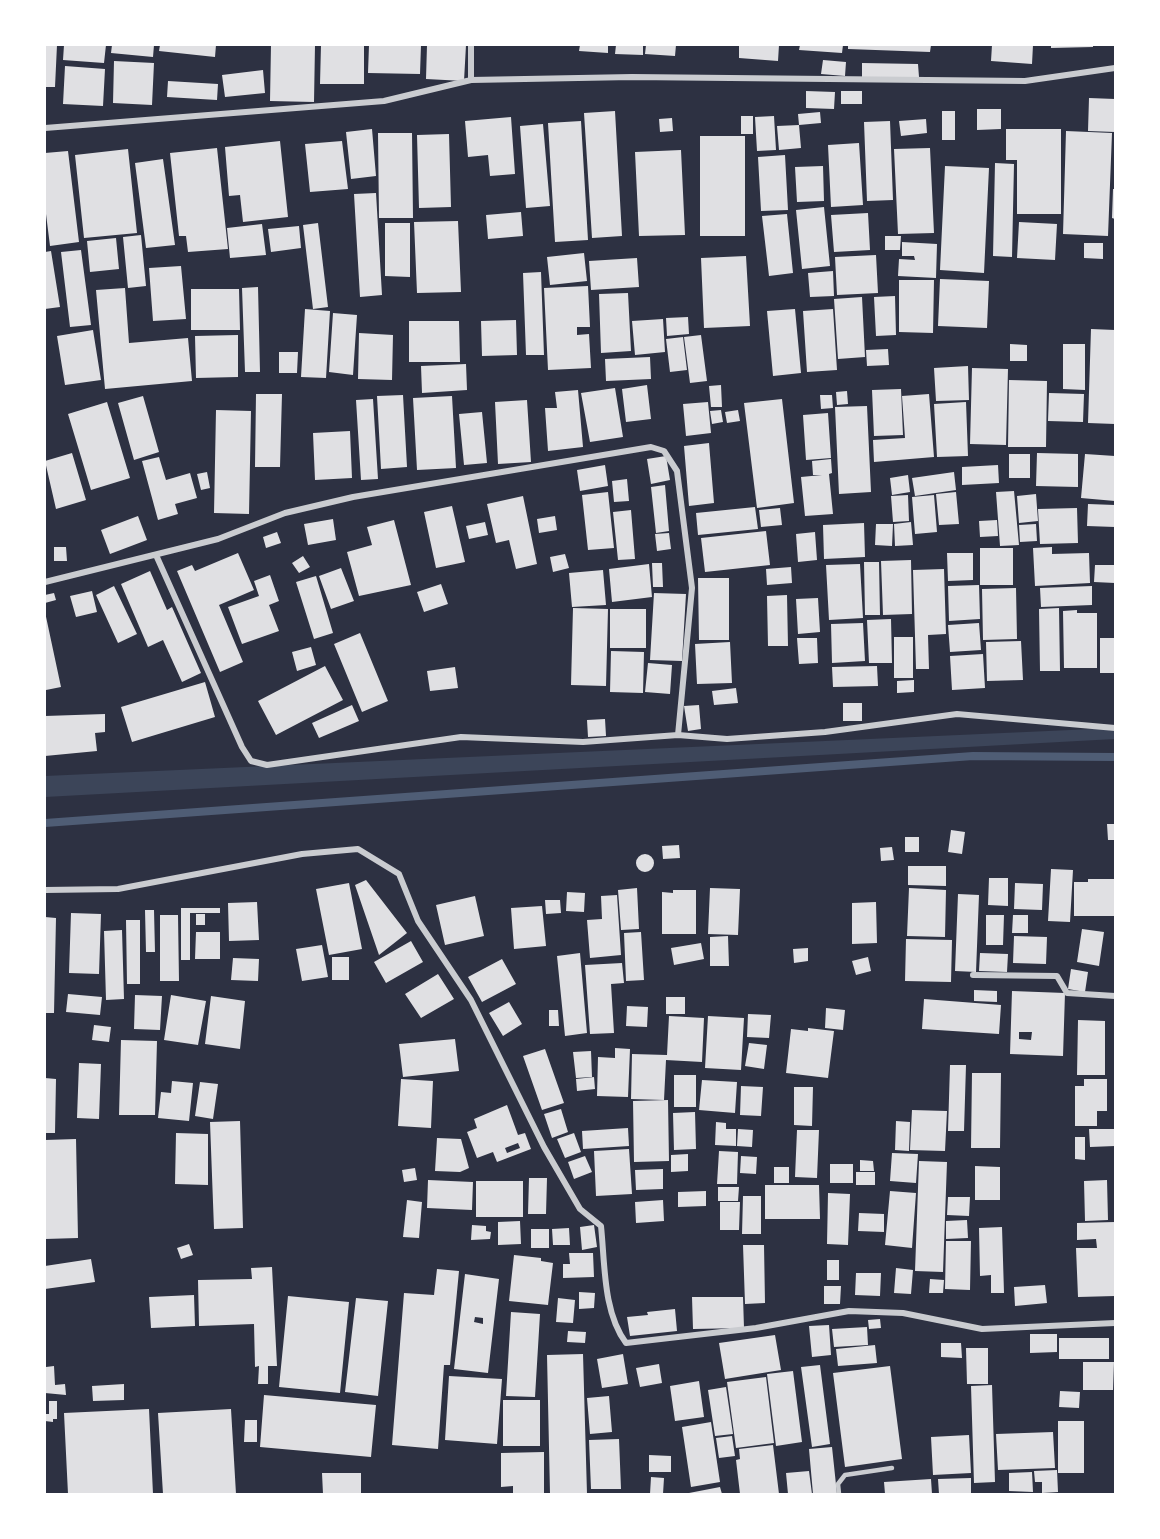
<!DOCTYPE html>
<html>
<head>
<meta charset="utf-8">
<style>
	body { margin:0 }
	#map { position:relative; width:1160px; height:1539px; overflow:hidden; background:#2d3142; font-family:Montserrat,sans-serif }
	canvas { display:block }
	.frame { position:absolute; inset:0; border:46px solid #fff; pointer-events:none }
</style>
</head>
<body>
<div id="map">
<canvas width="1160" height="1539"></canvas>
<div class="frame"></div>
</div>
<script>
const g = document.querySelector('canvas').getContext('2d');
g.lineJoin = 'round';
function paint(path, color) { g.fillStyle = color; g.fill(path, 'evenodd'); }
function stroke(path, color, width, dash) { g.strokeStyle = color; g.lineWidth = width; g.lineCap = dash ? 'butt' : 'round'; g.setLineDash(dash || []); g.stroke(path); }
const green = new Path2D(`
	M1115,728V739L45,797V776Z`);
const stream = new Path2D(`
	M45,823L973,756L1115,757`);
const building = new Path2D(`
	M45,45H57L55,87H45Z
	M64,45H106L104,63L63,60Z
	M112,45H154L153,57L111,53Z
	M160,45H216L215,57L159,51Z
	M271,45H315L314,102L270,101Z
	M321,45H364V84H320Z
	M369,45H421L420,74L368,73Z
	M427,45H466L464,81L426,79Z
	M580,45H608V53L579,51Z
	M616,45H643V55L615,54Z
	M646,45H676L675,56L645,54Z
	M739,45H779L778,61L739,58Z
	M800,45H843L842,53L799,50Z
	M848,45H931L930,52L848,49Z
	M992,45H1033L1032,64L991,61Z
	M1051,45H1093V47L1051,48Z
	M823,60L846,62L845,76L821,74Z
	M114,61L154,63L152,105L113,103Z
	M862,63L918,64L919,77H862Z
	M65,66L105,69L103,106L63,104Z
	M263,70L265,93L225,97L222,75Z
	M168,81L218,84L217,100L167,97Z
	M806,91L835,92L834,109L806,108Z
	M841,91H862V104H841Z
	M1089,98L1115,99V132L1088,131Z
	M977,109H1001V129L977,130Z
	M615,111L622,236L592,238L584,113Z
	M942,111H955V140H942Z
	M820,112L821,123L799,125L798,114Z
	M741,116H753V134H741Z
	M774,116L776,150L757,151L755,117Z
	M511,117L515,174L490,176L488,155L468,157L465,121Z
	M672,118L673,131L660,132L659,119Z
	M926,119L927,133L901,136L899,121Z
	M581,121L588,240L555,242L548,123Z
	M890,121L893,200L867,201L864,122Z
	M543,124L550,206L526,208L520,126Z
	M799,125L801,148L779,150L777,126Z
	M372,129L376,176L351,179L346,132Z
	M1006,129H1061V214H1017V160H1006Z
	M1066,131L1112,133L1108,236L1063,234Z
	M378,133H412L413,218H379Z
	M449,134L451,207L419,208L417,135Z
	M700,136H745V236H700Z
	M280,141L288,217L243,222L240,195L229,196L225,147Z
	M342,141L348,189L310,192L305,144Z
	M859,143L863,205L831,207L828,145Z
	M217,148L228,249L188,252L186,236H179L170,153Z
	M930,148L934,233L898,234L894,149Z
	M128,149L137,233L84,238L75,155Z
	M681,150L685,235L639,236L635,152Z
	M68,151L79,242L50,246L45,206V153Z
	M785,155L788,210L761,211L758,157Z
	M163,159L175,245L146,248L135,163Z
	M995,163L1014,164L1012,257L993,256Z
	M823,166L824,201L797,202L795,167Z
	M945,166L989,168L984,273L940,270Z
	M1113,189H1115V219L1112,218Z
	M376,193L382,295L360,297L354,194Z
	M824,207L830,266L802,269L796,210Z
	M521,212L523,236L488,239L486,215Z
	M868,213L870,250L834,252L831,215Z
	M787,214L793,273L769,276L762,216Z
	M458,221L461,292L417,293L414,222Z
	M1019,222L1057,224L1055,260L1017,258Z
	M318,223L328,307L313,309L303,225Z
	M385,223H410V277L385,276Z
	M262,224L266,255L230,258L227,228Z
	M299,226L301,248L271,252L268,229Z
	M141,235L146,286L128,288L123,237Z
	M885,236H901L900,250H885Z
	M116,238L119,269L90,272L87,241Z
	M902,242L937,244L936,278L898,276L899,259L915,260L914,256H902Z
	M1084,243H1103V259L1084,258Z
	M81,250L91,325L70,327L61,252Z
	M51,251L60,307L45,309V252Z
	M584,253L587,281L550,285L547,257Z
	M876,255L878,293L837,295L835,257Z
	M746,256L750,326L704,328L701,258Z
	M637,258L639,287L591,290L589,261Z
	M181,266L186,319L153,321L149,268Z
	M833,271L834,296L810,297L808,273Z
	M541,272L544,355H526L523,273Z
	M940,279L989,281L987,328L938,326Z
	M899,280H934L933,333L899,332Z
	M588,286L590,327H577V335L589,334L591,368L548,370L544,288Z
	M258,287L260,372H245L242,288Z
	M125,288L129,343L188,338L192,381L105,389L96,290Z
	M191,289H239L240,330H191Z
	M628,293L631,351L601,353L599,294Z
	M895,296L896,335L876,336L874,297Z
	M862,297L865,357L838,359L834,299Z
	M305,309L330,311L326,378L301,377Z
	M795,309L801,373L773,376L767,311Z
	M833,309L837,370L807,372L803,311Z
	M333,313L357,315L353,375L329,372Z
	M688,317L689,334L667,336L666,318Z
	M663,319L665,352L635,355L632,321Z
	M516,320L517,355L482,356L481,321Z
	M409,321H459L460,362H409Z
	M1091,329L1115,330V424L1088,423Z
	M93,330L101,380L65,385L57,336Z
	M359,333L393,335L392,380L358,379Z
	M238,335V377L196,378L195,336Z
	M701,335L707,381L690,383L684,337Z
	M683,337L687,370L670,372L666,339Z
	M1010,344L1027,345V361H1010Z
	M1063,344H1085V390L1063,389Z
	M888,349L889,365L867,366L866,350Z
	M279,352H298L297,373H279Z
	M650,357L651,379L606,381L605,359Z
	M466,364L467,390L422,393L421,366Z
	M968,366L969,400L936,401L934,368Z
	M972,368L1008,369L1006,445L970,444Z
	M1009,380L1047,381L1046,447H1008Z
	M647,385L651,419L626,422L622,389Z
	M721,385L722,407H711L709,386Z
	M615,388L623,437L590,442L581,393Z
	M901,389L903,435L874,436L872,390Z
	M578,390L583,447L548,451L545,408H557L555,392Z
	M847,391L848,404L837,405L836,392Z
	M1049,393L1084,394L1083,422L1048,421Z
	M256,394H282L280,467H255Z
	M929,394L934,457L874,462L873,440L905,438L902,396Z
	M403,395L407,467L381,469L377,396Z
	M820,395H832L833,408L821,409Z
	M143,396L159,452L134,460L118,403Z
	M452,396L456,468L417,470L413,398Z
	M373,399L378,479L361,480L356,400Z
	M782,399L794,503L757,508L744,403Z
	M527,400L531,462L498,464L495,402Z
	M107,402L130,478L91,490L68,414Z
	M708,402L711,433L686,436L683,404Z
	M966,402L968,456L937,457L934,404Z
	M867,406L871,492L839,494L835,407Z
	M216,410L251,411L249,514L214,513Z
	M721,410L723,422L712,424L710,411Z
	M738,410L740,421L727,423L725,412Z
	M482,412L487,463L464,465L459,414Z
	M828,413L831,458L806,460L803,415Z
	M350,431L352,478L315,480L313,433Z
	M709,443L714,503L689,506L684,446Z
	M72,453L86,500L56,509L45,461Z
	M1037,453L1078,454V487L1036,486Z
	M1009,454H1030V478H1009Z
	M1085,454L1115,456V501L1081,498Z
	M666,456L670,480L651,484L647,459Z
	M159,457L166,480L190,473L197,498L175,504L178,514L158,520L142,461Z
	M831,459L832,473L829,474L833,514L805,516L801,477L822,475H813L812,461Z
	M605,465L608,486L580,491L577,470Z
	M998,465L999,483L962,485V467Z
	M207,472L210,488L201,490L197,474Z
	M954,472L956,490L915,496L912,478Z
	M908,475L910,492L892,495L890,478Z
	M627,479L629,501L614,502L612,481Z
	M665,485L669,531L656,533L651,487Z
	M1014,491L1019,545L1000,546L996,492Z
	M608,492L614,548L588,550L582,495Z
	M956,492L959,524L939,525L936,494Z
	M1036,494L1038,521L1019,523L1017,496Z
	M908,495L909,521L893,522L891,496Z
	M934,495L937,532L915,534L912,497Z
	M523,496L537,564L516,569L509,540L496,543L487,504Z
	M1088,504L1115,505V527L1087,526Z
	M452,506L465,562L436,568L424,512Z
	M755,507L758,529L698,535L696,513Z
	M780,508L782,525L761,527L759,510Z
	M1077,508L1078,543L1040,544L1038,509Z
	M631,510L635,559L618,560L613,512Z
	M138,516L147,540L110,554L101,530Z
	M555,516L557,530L539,533L537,519Z
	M333,519L336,540L308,545L304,524Z
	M394,520L411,585L359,596L347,552L372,545L367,527Z
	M997,520L998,536L980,537L979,521Z
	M485,522L488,535L469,539L466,526Z
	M911,522L913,545L895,546L894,524Z
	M864,523L865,557L824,559L823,525Z
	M876,524H893L892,546L875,545Z
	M1036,524L1037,541L1020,542L1019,525Z
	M766,531L770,565L705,572L701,538Z
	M277,532L281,543L266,548L263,537Z
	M815,532L817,560L798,562L796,534Z
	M669,533L671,549L657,551L655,534Z
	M54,547H66L67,561H54Z
	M1052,547V554L1089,553L1090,583L1035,586L1033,548Z
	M980,548H1013V585H980Z
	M238,553L254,590L219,605L243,662L220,672L177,571L192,565L195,571Z
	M947,553H973V580L948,581Z
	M565,554L569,568L553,572L550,557Z
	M303,556L310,567L299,573L292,563Z
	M911,560L912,614L883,615L881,561Z
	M864,562H879L880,615H865Z
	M652,563H662L663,587H653Z
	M649,564L652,597L612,602L609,569Z
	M860,564L863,618L829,620L826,565Z
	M1095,565H1115V583L1094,582Z
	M791,567L792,583L767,585L766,569Z
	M341,568L354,601L331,609L319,576Z
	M944,569L946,634L928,635L929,669H916L913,570Z
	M603,570L606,605L572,607L569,573Z
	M150,571L167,610L172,607L201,673L182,682L163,640L148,647L121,584Z
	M270,575L279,601L269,605L279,631L242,644L228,607L259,596L254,581Z
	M316,576L333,633L314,639L296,582Z
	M698,578H729V640H699Z
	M441,584L448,604L424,612L417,592Z
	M979,585L980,619L949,621L948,586Z
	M114,586L137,634L118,643L96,595Z
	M1092,586V605L1041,607L1040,588Z
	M1016,588L1017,639L983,640L982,589Z
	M92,591L97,612L76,617L70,596Z
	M54,593L56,600L45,603V595Z
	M654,593L686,594L682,661L650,660Z
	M787,595L788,646H768L767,596Z
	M818,598L820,632L798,634L796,599Z
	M573,608L608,609L606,686L571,685Z
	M1059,608L1060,671H1040L1039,609Z
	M610,609H646V648H610Z
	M1077,610V613H1097V668H1064L1063,611Z
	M45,612L61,687L46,690L45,684Z
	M891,619L892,663H869L867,620Z
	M863,623L865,661L832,663L831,624Z
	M979,623L981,650L950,652L948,625Z
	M360,633L388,701L362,712L334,644Z
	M894,637H913V678H894Z
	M797,638H817L818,663L799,664Z
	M1100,638H1115V673H1100Z
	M1021,641L1023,680L987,681L986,642Z
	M730,642L732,683L697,684L695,644Z
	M311,647L316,665L297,671L292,652Z
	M611,651L644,652L643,693L610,692Z
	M983,654L985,688L952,690L950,656Z
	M648,663L672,665L670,694L645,692Z
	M325,666L343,700L276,735L258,701Z
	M877,666L878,686L833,687L832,667Z
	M455,667L458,688L430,691L427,671Z
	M914,680V692L897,693V681Z
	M205,682L215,717L132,742L121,707Z
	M736,688L738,703L714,705L712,691Z
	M843,703H862V721H843Z
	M352,705L359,721L319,738L312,723Z
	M699,705L701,729L688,731L684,706Z
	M105,714V732L95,733L97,751L45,756V716Z
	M605,719L606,736L588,737L587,720Z
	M1107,824H1115V840H1108Z
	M951,830L965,832L962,854L948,852Z
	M905,837H919V852H905Z
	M679,845L680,858L663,859L662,846Z
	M892,847L894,860L881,861L880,848Z
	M636 863a9 9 0 1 1 18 0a9 9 0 1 1-18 0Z
	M908,866H946V886L908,885Z
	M1051,869L1073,870L1070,922L1048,921Z
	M989,878H1008V906L988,905Z
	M1088,879H1115V916H1074V882H1088Z
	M366,880L407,933L379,955L355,885Z
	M349,883L362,949L329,955L316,889Z
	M1015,883L1043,884L1042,910L1014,909Z
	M637,888L639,929L621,930L618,890Z
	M710,888L740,889L738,935L708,934Z
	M909,888L946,890L945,937L907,936Z
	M673,890H696V934H662V892L673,893Z
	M567,892L585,893L584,912L566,911Z
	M958,894L979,895L976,972L955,971Z
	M617,895L621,955L590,958L587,920L602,919L601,896Z
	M475,896L484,936L445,945L436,905Z
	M545,900H560L561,913L546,914Z
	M257,902L259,940L229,941L228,903Z
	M876,902L877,943L852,944V903Z
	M542,906L546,946L514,949L511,908Z
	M181,908H220V913H190V960H181Z
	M145,910H154L155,952H146Z
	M71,913L101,914L99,974L69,973Z
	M196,914H205V925H196Z
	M160,915H178L179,981H160Z
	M986,915H1004L1003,945H986Z
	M1013,915H1028V933H1012Z
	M45,917L56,918L54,1013H45Z
	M126,920H140V984H127Z
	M1082,929L1104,932L1099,966L1077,962Z
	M122,930L124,999L106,1000L104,931Z
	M196,932H220V959H195Z
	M641,932L644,980L626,981L624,933Z
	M728,936L729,966H710V937Z
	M1014,936L1047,937L1046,964L1013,963Z
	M906,939L952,940L951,982L905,981Z
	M411,941L423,962L386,983L374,962Z
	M701,943L704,959L674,965L671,948Z
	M322,945L328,977L302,981L296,949Z
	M808,948V961L794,963L793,949Z
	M580,953L587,1033L565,1036L557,956Z
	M980,953L1008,954L1007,972L979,971Z
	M332,957H349V980H332Z
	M868,957L871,971L856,975L852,961Z
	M233,958L259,959L258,981L231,980Z
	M502,959L516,984L482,1002L468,977Z
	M622,963L624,983L611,984L614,1033L590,1034L585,965Z
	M1071,969L1088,972L1085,992L1068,989Z
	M438,974L454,999L421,1018L405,994Z
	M974,990L997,991V1002L974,1001Z
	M1012,991L1065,993L1063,1056L1010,1054ZM1019,1032H1032L1031,1040L1019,1039Z
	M68,994L102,997L100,1015L66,1012Z
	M135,995L162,996L160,1030L134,1029Z
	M171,995L206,1001L198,1045L164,1040Z
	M211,996L245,1001L240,1049L205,1044Z
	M666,997H685V1014H666Z
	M924,999L1001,1005L999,1034L922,1029Z
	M509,1002L522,1024L503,1036L489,1013Z
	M627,1006L648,1007L647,1027L626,1026Z
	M826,1008L845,1010L843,1030L825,1028Z
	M549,1010H558L559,1026H549Z
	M748,1014L771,1015L769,1038L747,1037Z
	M669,1016L704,1018L702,1062L666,1060L664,1100L631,1099L632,1054L667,1055Z
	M708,1016L744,1018L741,1070L705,1068Z
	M1078,1020L1105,1021V1075H1077Z
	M94,1025L111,1027L109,1042L92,1040Z
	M808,1028L834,1031L828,1078L786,1073L791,1029L808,1031Z
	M455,1039L459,1071L403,1077L399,1044Z
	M121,1040L157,1041L155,1115H119Z
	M749,1043L767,1045L764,1069L745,1066Z
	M615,1048L630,1049L628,1097L597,1096L598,1057L615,1058Z
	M545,1049L564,1103L542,1110L523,1056Z
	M591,1051L592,1077L576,1078L573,1052Z
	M79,1063L101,1064L99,1119L77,1118Z
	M950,1065H966L964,1131H948Z
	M972,1073H1001L1000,1148H971Z
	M674,1075H696V1107H674Z
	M594,1077L595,1089L577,1091L576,1079Z
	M45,1078L56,1079L55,1133H45Z
	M401,1079L433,1081L431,1128L398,1126Z
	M1084,1079H1107V1111H1097V1126H1075V1086H1084Z
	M702,1080L737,1082L735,1113L699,1110Z
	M172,1081L193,1083L189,1121L158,1118L161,1092L171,1093Z
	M200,1082L218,1084L213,1119L195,1116Z
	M741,1086L763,1087L761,1116L740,1115Z
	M794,1087H813L812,1126L794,1125Z
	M668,1100L669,1161L634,1162L633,1101Z
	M507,1105L518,1135L525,1133L531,1149L497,1162L493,1152L477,1158L467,1132L477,1128L474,1119ZM518,1143L520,1148L507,1153L505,1148Z
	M561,1109L568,1132L552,1138L544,1114Z
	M912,1110L947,1111L945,1151L910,1150Z
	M695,1112L696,1149L674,1150L673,1113Z
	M240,1121L243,1228L214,1229L210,1122Z
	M896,1121L910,1122L909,1151L895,1150Z
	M716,1122L726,1123V1129H736V1146L715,1145Z
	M628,1128L629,1146L583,1149L582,1131Z
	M738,1129L753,1130L752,1147L737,1146Z
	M1089,1129H1115V1146L1090,1147Z
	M797,1130H819L817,1178L795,1177Z
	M176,1133L208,1134V1185L175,1184Z
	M574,1133L581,1152L565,1158L557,1139Z
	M1075,1137H1085V1160L1075,1159Z
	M437,1138L461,1139L469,1168L460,1172L435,1171Z
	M76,1139L78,1238L45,1239V1140Z
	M629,1149L632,1194L596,1196L594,1151Z
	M719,1151L738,1152L737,1184H717Z
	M892,1153L918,1154L916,1183L890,1181Z
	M688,1154V1171L671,1172V1155Z
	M585,1156L592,1172L574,1179L568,1162Z
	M741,1156L757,1157L756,1174L740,1173Z
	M860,1160L873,1161L874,1171H860Z
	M919,1161L947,1162L943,1272L915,1271Z
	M830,1164H853V1183H830Z
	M975,1166L1000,1167V1200H975Z
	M774,1167H789V1183H774Z
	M415,1168L417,1180L404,1182L402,1170Z
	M663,1169V1189L636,1190L635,1170Z
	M856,1172H875V1185H856Z
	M529,1178H547L546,1214H528Z
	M428,1180L473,1182L472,1210L427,1208Z
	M1107,1180L1108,1220L1085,1221L1084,1181Z
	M476,1181H523V1217H476Z
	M765,1185H819L820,1219H765Z
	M718,1187H739L738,1201H718Z
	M706,1191V1206L678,1207V1192Z
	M890,1191L916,1193L912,1248L885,1245Z
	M828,1193L850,1194L848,1245L827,1244Z
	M743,1196H761V1234H742Z
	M948,1197H970L969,1216L947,1215Z
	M407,1200L422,1202L419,1238L403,1237Z
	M663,1200L664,1221L636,1223L635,1202Z
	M720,1202H740L739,1230H720Z
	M859,1213L884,1214V1232L858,1231Z
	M967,1220L968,1238L946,1239V1221Z
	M520,1221L521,1244L498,1245V1222Z
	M1115,1222V1296L1078,1297L1076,1248H1097L1096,1239L1077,1240V1223Z
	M472,1225L486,1226V1231L491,1232L490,1239L471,1240Z
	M594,1225L597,1247L582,1250L580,1227Z
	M1002,1227L1004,1293H991V1275L980,1276L979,1228Z
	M569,1228L570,1245H553L552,1229Z
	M531,1229H549V1248H531Z
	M946,1241H971L970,1290L945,1289Z
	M189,1244L193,1255L181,1259L177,1248Z
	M743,1245H764L765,1303L745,1304Z
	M569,1253H593L594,1277L563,1278V1264H570Z
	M514,1255L541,1258V1261L553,1263L548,1305L509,1301Z
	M91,1259L95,1282L45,1289V1266Z
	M827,1260H839V1280H827Z
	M272,1267L277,1366H268V1384H258L259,1366L255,1367L254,1324L199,1326L198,1280L252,1279L251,1268Z
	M896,1268L913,1270L911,1294L894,1293Z
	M437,1269L459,1271L450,1365H444L438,1449L392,1445L404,1293L434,1295Z
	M856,1273H881L880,1296L855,1295Z
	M465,1274L499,1279L488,1373L454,1369ZM475,1317L483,1318V1324L474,1322Z
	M930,1279L944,1280L943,1293H929Z
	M1045,1285L1047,1303L1015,1306L1014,1287Z
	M824,1286H841L840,1304H824Z
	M579,1292L595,1293L594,1308L579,1309Z
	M194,1295L195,1326L151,1328L149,1297Z
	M288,1296L349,1302L340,1393L279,1387Z
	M692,1297H743L744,1328L693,1329Z
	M356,1298L388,1301L378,1396L345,1392Z
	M558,1298L575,1300L573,1323L556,1322Z
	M675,1309L677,1331L630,1336L627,1317L648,1315L647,1312Z
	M511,1312L540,1314L535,1397L506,1396Z
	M880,1319L881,1328L869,1329L868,1320Z
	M829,1325L831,1355L812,1357L809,1326Z
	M867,1327L868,1345L834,1347L832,1329Z
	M568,1331L586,1332L585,1343L567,1342Z
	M1030,1334H1057V1352L1030,1353Z
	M775,1335L781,1370L725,1379L719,1343Z
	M1059,1338H1109V1359H1059Z
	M941,1343H961L962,1358L941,1357Z
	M875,1345L877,1363L838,1366L836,1349Z
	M966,1348H988V1384H967Z
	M583,1354L587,1494H550L547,1355Z
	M623,1354L628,1384L602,1388L597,1359Z
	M1083,1362H1114L1113,1390H1083Z
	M659,1364L662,1383L640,1387L636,1368Z
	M820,1365L830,1444L812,1447L801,1367Z
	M54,1366L55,1385L65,1384L66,1395L45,1393L46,1367Z
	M890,1366L902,1459L845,1467L833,1373Z
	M793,1371L802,1442L776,1446L767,1374Z
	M449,1376L502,1379L497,1444L445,1440Z
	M766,1377L774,1443L736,1448L727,1382Z
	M699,1381L704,1417L675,1421L670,1386Z
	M124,1384V1400L93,1401L92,1386Z
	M992,1385L995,1482L974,1483L971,1386Z
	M726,1387L733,1434L715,1436L708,1390Z
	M1060,1391L1080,1392L1079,1408L1059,1407Z
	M264,1395L376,1405L371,1457L260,1447Z
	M609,1396L612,1432L590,1434L587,1398Z
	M503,1400H540V1446H503Z
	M49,1401H57V1419H53V1422L45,1421V1414H49Z
	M149,1409L153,1494H68L64,1413Z
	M231,1409L236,1494H163L158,1413Z
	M245,1420H257V1442H244Z
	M1058,1421H1084V1473H1058Z
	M711,1422L720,1482L691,1487L682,1427Z
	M1053,1432L1055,1468L998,1470L996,1434Z
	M969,1435L971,1473L933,1475L931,1437Z
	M732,1436L735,1456L719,1458L716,1438Z
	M619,1439L621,1489H591L589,1440Z
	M773,1445L779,1494H740L736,1460L740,1459L739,1449Z
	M832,1447L837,1494H813L809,1449Z
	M544,1452V1494H513V1486L501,1487V1453Z
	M649,1455L671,1456V1472H649Z
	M1057,1470L1058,1492L1042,1493V1482H1035L1034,1471Z
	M809,1471L812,1494H788L786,1473Z
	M1032,1472L1033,1492L1009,1491V1473Z
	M322,1473H361V1494H323Z
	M651,1477L664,1478L663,1494H650Z
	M971,1478V1494H939L938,1479Z
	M931,1479L932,1494H885L884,1482Z
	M720,1487L722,1494H689V1493Z`);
const service = new Path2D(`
	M839,1494L838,1484L845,1475L892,1468`);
const minor = new Path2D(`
	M471,45V80
	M45,128L384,101L471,80L632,77L1025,81L1115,68
	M156,555L242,747L251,761L267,765L461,737L583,742L678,735L727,739L825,732L957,714L1115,728
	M45,582L218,539L285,513L353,497L651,447L664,451L677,471L692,588L678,735
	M45,890L118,889L302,854L358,849L399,874L418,921L471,1000L544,1147L580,1209L601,1226C605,1264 603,1312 626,1343L756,1328L849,1311L903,1313L982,1329L1115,1323
	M973,975L1057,976L1067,993L1115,996`);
paint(green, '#3c4559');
stroke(stream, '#4f5d75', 8);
paint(building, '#e0e0e3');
stroke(service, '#caccd0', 4.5);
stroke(minor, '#caccd0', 6);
</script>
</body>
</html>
